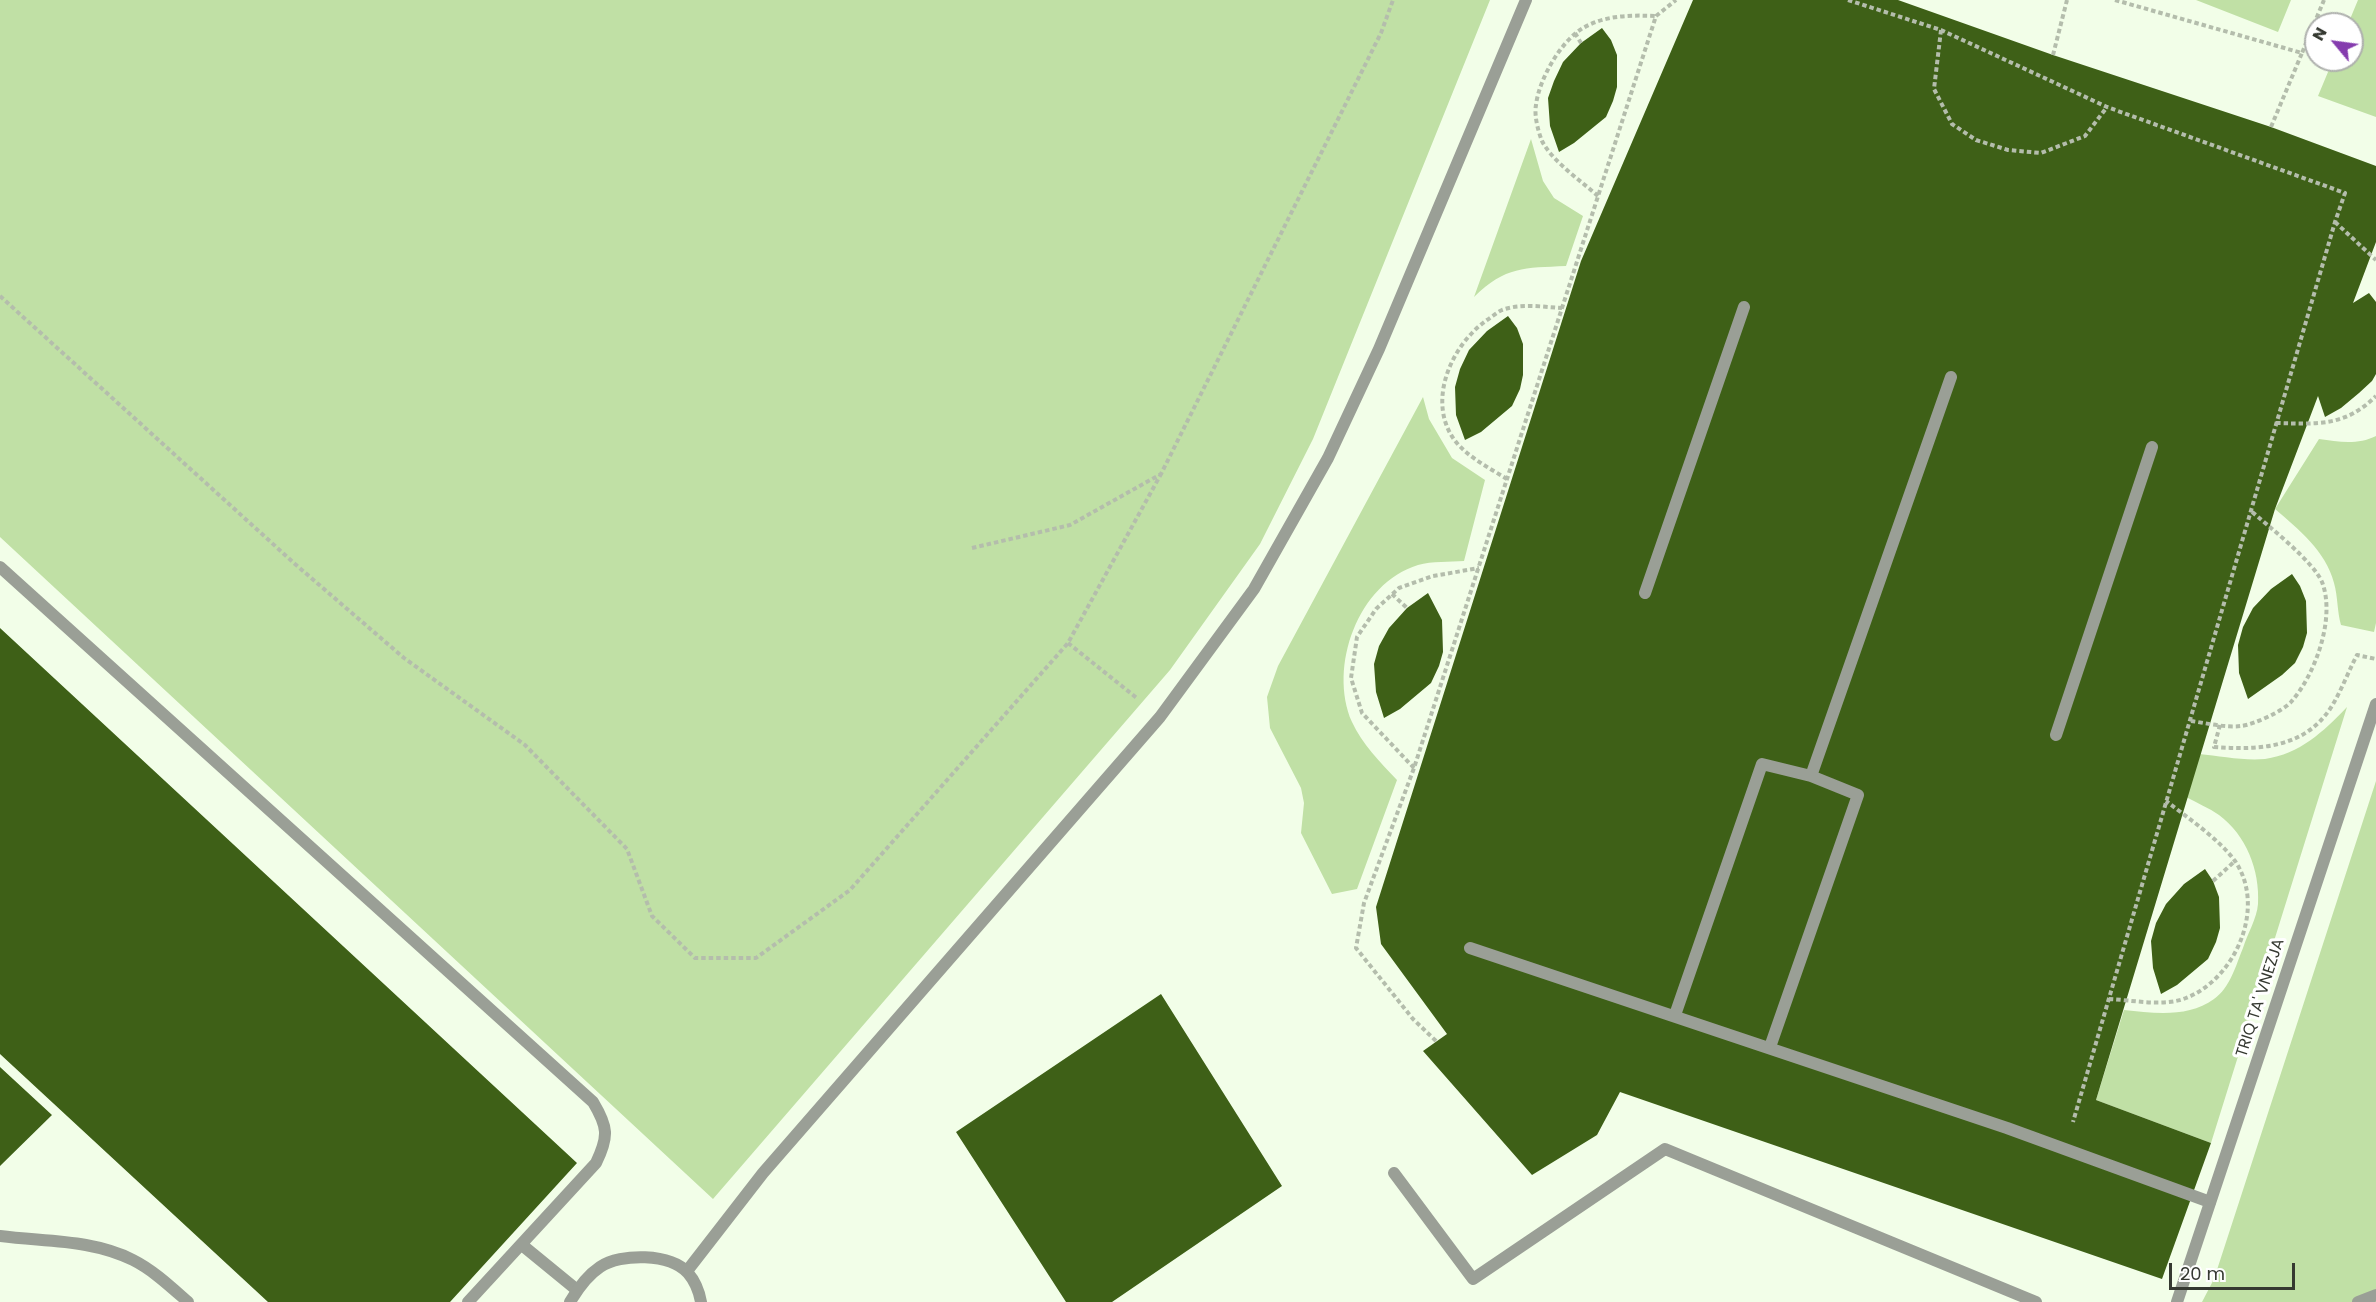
<!DOCTYPE html>
<html>
<head>
<meta charset="utf-8">
<style>
	body { margin:0 }
	#map { position:relative; width:2376px; height:1302px; overflow:hidden; background:#f2fee8; font-family:Poppins,sans-serif }
	canvas { display:block }
	.north { position:absolute; left:2304px; top:12px; width:60px; height:60px; box-sizing:border-box; background:#fff; border:2px solid #aeb0ad; border-radius:50%; rotate:299deg; font-size:16px; font-weight:700; line-height:24px; text-align:center; color:#353931 }
	.north::after { content:''; display:block; margin:auto; width:21px; height:27px; background:#853cae; clip-path:polygon(50% 0,100% 100%,50% 72%,0 100%) }
	.scale { position:absolute; left:2169px; top:1263px; width:126px; height:27px; box-sizing:border-box; border:3px solid #353931; border-top:0; padding-left:8px; font-size:18px; line-height:21px; white-space:nowrap; color:#353931; -webkit-text-stroke:4px #fff; paint-order:stroke }
</style>
</head>
<body>
<div id="map">
<canvas width="2376" height="1302"></canvas>
<div class="north">N</div>
<div class="scale">20 m</div>
</div>
<script>
const g = document.querySelector('canvas').getContext('2d');
g.lineJoin = 'round';
function paint(path, color) { g.fillStyle = color; g.fill(path, 'evenodd'); }
function stroke(path, color, width, dash) { g.strokeStyle = color; g.lineWidth = width; g.lineCap = dash ? 'butt' : 'round'; g.setLineDash(dash || []); g.stroke(path); }
function drawText(font, color, halo, rows, align = 'center') {
  g.font = font + ' Poppins,sans-serif'; g.lineWidth = 6; g.setLineDash([]); g.textBaseline = 'middle'; g.strokeStyle = halo; g.fillStyle = color; for (const [text, x, y, turn = 0] of rows) {
    g.save(); g.translate(x, y); g.rotate((+turn || 0) * Math.PI / 180); g.textAlign = isNaN(turn) ? turn : align; if (halo) g.strokeText(text, 0, 0); g.fillText(text, 0, 0); g.restore();
  }
}
const green = new Path2D(`
	M0,0H1490L1313,439L1260,544L1170,670L713,1199L0,537Z
	M2196,0H2291L2278,32Z
	M2358,0H2376V117L2318,96L2333,60H2352V24H2348Z
	M1531,139L1543,181L1554,198L1583,216L1566,266C1524,268 1506,266 1474,297Z
	M1423,397L1429,419L1452,458L1485,480L1464,561C1450,562 1432,561 1418,565C1358,583 1328,667 1352,722C1362,744 1380,762 1397,780L1357,889L1332,894L1301,833L1304,803L1301,788L1270,728L1267,697L1278,666Z
	M2376,436V623L2374,632L2341,625C2337,611 2338,597 2334,583C2326,551 2298,529 2275,509L2319,439C2339,442 2358,445 2376,436Z
	M2347,707L2211,1143L2096,1100L2124,1010C2154,1013 2188,1018 2214,999C2230,988 2236,965 2243,948C2247,935 2257,918 2258,904C2260,870 2246,835 2219,815C2209,808 2197,803 2186,797L2199,754C2220,756 2244,761 2265,759C2300,754 2323,732 2347,707Z
	M2376,781V1302H2202L2214,1279Z`);
const building = new Path2D(`
	M1693,0H1898L2053,55L2271,127L2376,166V242L2353,303L2369,293L2376,302V374L2372,381L2359,393L2341,408L2325,417L2318,396L2275,509L2096,1100L2211,1143L2162,1279L1620,1092L1597,1135L1532,1175L1423,1051L1447,1034L1381,944L1376,907L1581,261Z
	M1602,28L1611,40L1617,55V87L1613,101L1606,117L1574,143L1559,152L1550,126L1548,98L1554,81L1563,62L1581,43Z
	M1508,316L1517,328L1523,344V375L1520,389L1512,406L1481,432L1465,440L1456,415L1455,387L1460,369L1469,350L1487,331Z
	M2292,574L2300,586L2306,601L2307,633L2303,647L2295,663L2282,675L2248,699L2239,673L2238,645L2243,627L2253,608L2271,589Z
	M1428,593L1442,620L1443,652L1439,666L1431,683L1400,709L1384,718L1376,692L1374,664L1379,646L1389,628L1407,608Z
	M0,628L577,1163L450,1302H268L0,1054Z
	M2205,869L2213,881L2219,897L2220,928L2216,942L2208,959L2177,985L2161,994L2153,968L2151,941L2156,923L2166,904L2184,884Z
	M1161,994L1282,1186L1112,1302H1066L956,1132Z
	M0,1067L52,1115L0,1166Z`);
const path = new Path2D(`
	M1848,0L1941,30L2107,107L2345,193L2335,222L2073,1122
	M2115,0L2302,53L2324,0
	M1941,30L1934,89L1952,124L1976,140L2008,150L2041,153L2085,136L2107,107
	M1575,33L1581,43
	M2053,55L2067,0
	M2271,127L2302,53
	M1598,196C1581,181 1552,161 1542,141C1538,131 1534,115 1536,105C1539,79 1561,41 1583,28C1605,15 1631,15 1656,16
	M2335,222L2376,260
	M0,296L295,564L404,658L525,745L627,849L652,916L695,958H756L850,890L1068,643L1161,474
	M2276,423C2317,424 2345,427 2376,396
	M1507,479C1488,467 1461,454 1450,433C1429,394 1454,343 1487,320C1492,317 1497,312 1502,310C1521,303 1543,307 1562,308
	M972,548L1070,525L1161,474L1381,33L1393,0
	M1392,594L1407,608
	M1068,643L1138,699
	M2191,721C2206,723 2226,728 2241,726C2253,725 2283,711 2291,702C2315,675 2336,618 2322,582C2313,561 2268,526 2250,510
	M2220,725L2214,747C2257,750 2303,749 2330,709C2341,692 2348,672 2357,655L2376,659
	M1414,768L1362,713L1351,678L1357,637L1376,609L1399,588L1433,576L1479,568
	M2213,881L2235,861
	M2109,999C2132,1000 2164,1007 2186,998C2235,979 2267,908 2235,861C2219,839 2188,818 2166,801
	M1436,1041L1413,1019L1356,948L1364,903L1414,768L1656,16L1676,0`);
const service = new Path2D(`
	M0,567L593,1102C608,1127 609,1136 596,1163L468,1302
	M1645,593L1744,307
	M2056,735L2152,447
	M1811,776L1951,377
	M1470,948L2007,1128L2210,1202
	M1675,1015L1762,764L1811,776L1858,795L1770,1047
	M1394,1173L1473,1279L1665,1149L2036,1302
	M0,1236C45,1242 91,1239 133,1260C153,1270 171,1287 188,1302
	M522,1245L577,1290`);
const minor = new Path2D(`
	M687,1271L763,1173L1160,717L1254,589L1328,458L1379,349L1526,0
	M570,1302C577,1290 588,1275 600,1267C621,1253 670,1253 688,1273C695,1281 699,1291 701,1302
	M2177,1302L2376,704
	M2358,1302L2376,1295`);
const streetNames = [
	["TRIQ TA' VNEZJA",2261,998,-72]
];
paint(green, '#c0e0a5');
paint(building, '#3e6017');
stroke(path, '#b4bdac', 4, [4.5, 3]);
stroke(service, '#9a9f96', 12);
stroke(minor, '#9a9f96', 12);
drawText('16px', '#353931', '#fff', streetNames);
</script>
</body>
</html>
